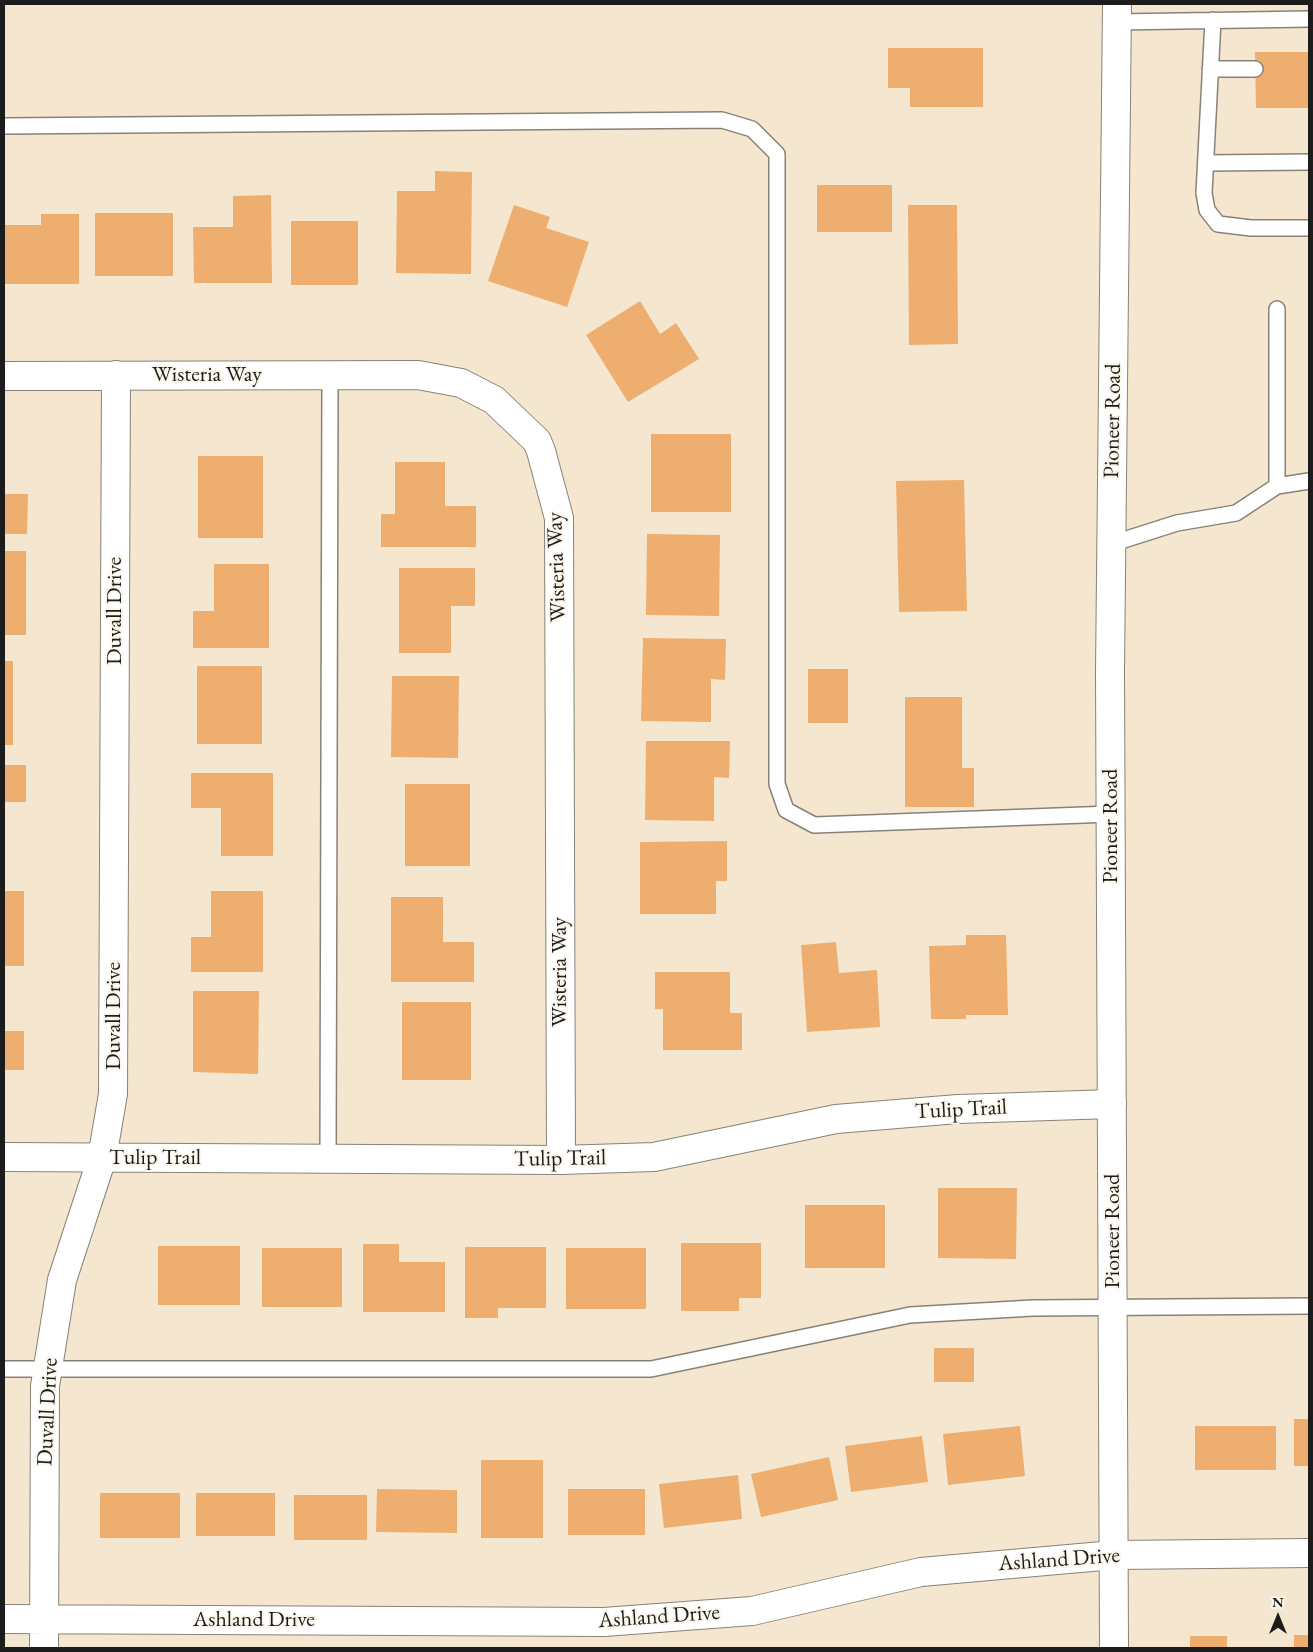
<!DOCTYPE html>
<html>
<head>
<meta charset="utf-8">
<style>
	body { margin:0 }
	#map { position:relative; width:1313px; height:1652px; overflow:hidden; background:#f5e7cf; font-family:"EB Garamond",serif }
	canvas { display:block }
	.frame { position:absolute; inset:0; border:5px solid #1c1c1c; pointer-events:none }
	.north { position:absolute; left:1253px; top:1592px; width:50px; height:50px; -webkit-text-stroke:4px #fbf7ec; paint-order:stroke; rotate:0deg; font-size:14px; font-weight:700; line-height:20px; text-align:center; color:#1c1c1c }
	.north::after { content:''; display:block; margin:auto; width:18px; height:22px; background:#1c1c1c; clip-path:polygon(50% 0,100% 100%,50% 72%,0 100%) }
</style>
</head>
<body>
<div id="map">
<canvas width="1313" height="1652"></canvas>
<div class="frame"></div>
<div class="north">N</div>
</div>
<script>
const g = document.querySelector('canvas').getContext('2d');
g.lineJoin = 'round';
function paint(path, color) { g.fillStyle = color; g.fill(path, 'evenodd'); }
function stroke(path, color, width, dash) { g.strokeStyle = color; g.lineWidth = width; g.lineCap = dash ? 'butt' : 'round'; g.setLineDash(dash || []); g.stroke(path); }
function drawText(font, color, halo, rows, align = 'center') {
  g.font = font + ' "EB Garamond",serif'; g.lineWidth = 4; g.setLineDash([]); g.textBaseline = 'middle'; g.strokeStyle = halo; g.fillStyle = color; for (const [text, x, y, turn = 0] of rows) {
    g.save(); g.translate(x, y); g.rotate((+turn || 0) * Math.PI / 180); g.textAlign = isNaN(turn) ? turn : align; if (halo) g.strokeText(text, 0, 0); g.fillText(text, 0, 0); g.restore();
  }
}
const building = new Path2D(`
	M888,48H983V107H910V88H888Z
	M1255,52H1309V108H1256Z
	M435,171L472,172L471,274L396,273L397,191H435Z
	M817,185H892V232H817Z
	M271,195L272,283H194L193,227H233V196Z
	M514,205L550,217L546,228L589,242L567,307L488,281Z
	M908,205H957L958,344L909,345Z
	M95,213H173V276H95Z
	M41,214H79V284H4V225H41Z
	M291,221H358V285H291Z
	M640,301L660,334L676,323L699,359L628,402L586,335Z
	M651,434H731V512H651Z
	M198,456H263V538H198Z
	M395,462H445V506H476V547H381V514H395Z
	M964,480L967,611L899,612L896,481Z
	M4,494H28L27,534H4Z
	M647,534L720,535L719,616L646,615Z
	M4,551H26V635H4Z
	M214,564H269V648H193V611H214Z
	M399,568H475V606H451V653H399Z
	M643,638L726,639L725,680L711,679V722L641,721Z
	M4,661H13V745H4Z
	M197,666H262V744H197Z
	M808,669H848V723H808Z
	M392,676H459L458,758L391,757Z
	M905,697H962V768H974V807H905Z
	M646,741H730L729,778L714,777V821L645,820Z
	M4,765H26V802H4Z
	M191,773H273V856H221V808H191Z
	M405,784H470V866H405Z
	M727,841V881H716V914H640V842Z
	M4,891H24V966H4Z
	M211,891H263V972H191V937H211Z
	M391,897H443V942H474V982H391Z
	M966,935H1006L1008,1015H966V1019H931L929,946L966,945Z
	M836,942L839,973L877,970L880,1027L807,1032L801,945Z
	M655,972H730V1013H742V1050H663V1009H655Z
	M193,991H259L258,1074L193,1072Z
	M402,1002H471V1080H402Z
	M4,1031H24V1070H4Z
	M938,1188H1017L1016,1259L938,1258Z
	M805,1205H885V1268H805Z
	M681,1243H761V1298H739V1311H681Z
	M363,1244H399V1262H445V1312H363Z
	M158,1246H240V1305H158Z
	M465,1247H546V1308H498V1318H465Z
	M262,1248H342V1307H262Z
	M566,1248H646V1309H566Z
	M934,1348H974V1382H934Z
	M1294,1419H1309V1466H1294Z
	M1020,1426L1025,1476L948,1485L943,1434Z
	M1195,1426H1276V1470H1195Z
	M922,1436L928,1482L851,1492L845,1446Z
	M829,1457L838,1500L761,1517L751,1474Z
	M481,1460H543V1538H481Z
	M738,1475L742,1519L664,1528L659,1484Z
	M377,1489L457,1490V1533L376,1532Z
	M568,1489H645V1535H568Z
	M100,1493H180V1538H100Z
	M196,1493H275V1536H196Z
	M294,1495H367V1540H294Z
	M1294,1635H1309V1648H1294Z
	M1190,1636H1227V1648H1190Z`);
const lane = new Path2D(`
	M1213,20L1204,193L1207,210L1218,224L1251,228H1309
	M1117,22L1309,19
	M1210,69H1255
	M4,126L722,120L752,129L777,154V784L786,810L814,825L1111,814
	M1206,163L1309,162
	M1277,309V486
	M1111,544L1177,523L1236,513L1277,486L1309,481
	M328,1159L330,375
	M4,1369H651L910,1315L1033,1308L1309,1306`);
const street = new Path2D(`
	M4,376L418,375L461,383L494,400L537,441L541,451L559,518L561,1160
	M4,1157L561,1160L654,1157L836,1119L958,1109L1112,1104
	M4,1619L604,1622L752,1611L921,1572L1114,1555L1309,1553
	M44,1648L45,1386L62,1280L102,1158L113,1094L116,375`);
const secondary = new Path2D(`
	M1114,1648L1110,671L1117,4`);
const streetNames = [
	["Wisteria Way",207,375],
	["Pioneer Road",1113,421,-89],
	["Wisteria Way",557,567,-92],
	["Duvall Drive",115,611,-90],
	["Pioneer Road",1111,826,-90],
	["Wisteria Way",560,972,-90],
	["Duvall Drive",114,1016,-90],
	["Tulip Trail",961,1110,-3],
	["Tulip Trail",155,1158],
	["Tulip Trail",560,1159,-1],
	["Pioneer Road",1113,1231,-90],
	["Duvall Drive",48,1412,-87],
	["Ashland Drive",1059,1560,-4],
	["Ashland Drive",659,1617,-4],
	["Ashland Drive",254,1620]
];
paint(building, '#eeae6f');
stroke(lane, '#888276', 18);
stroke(street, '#888276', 30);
stroke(secondary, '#888276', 30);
stroke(lane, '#fff', 15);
stroke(street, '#fff', 28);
stroke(secondary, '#fff', 28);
drawText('22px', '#1c1c1c', '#fbf7ec', streetNames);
</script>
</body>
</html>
